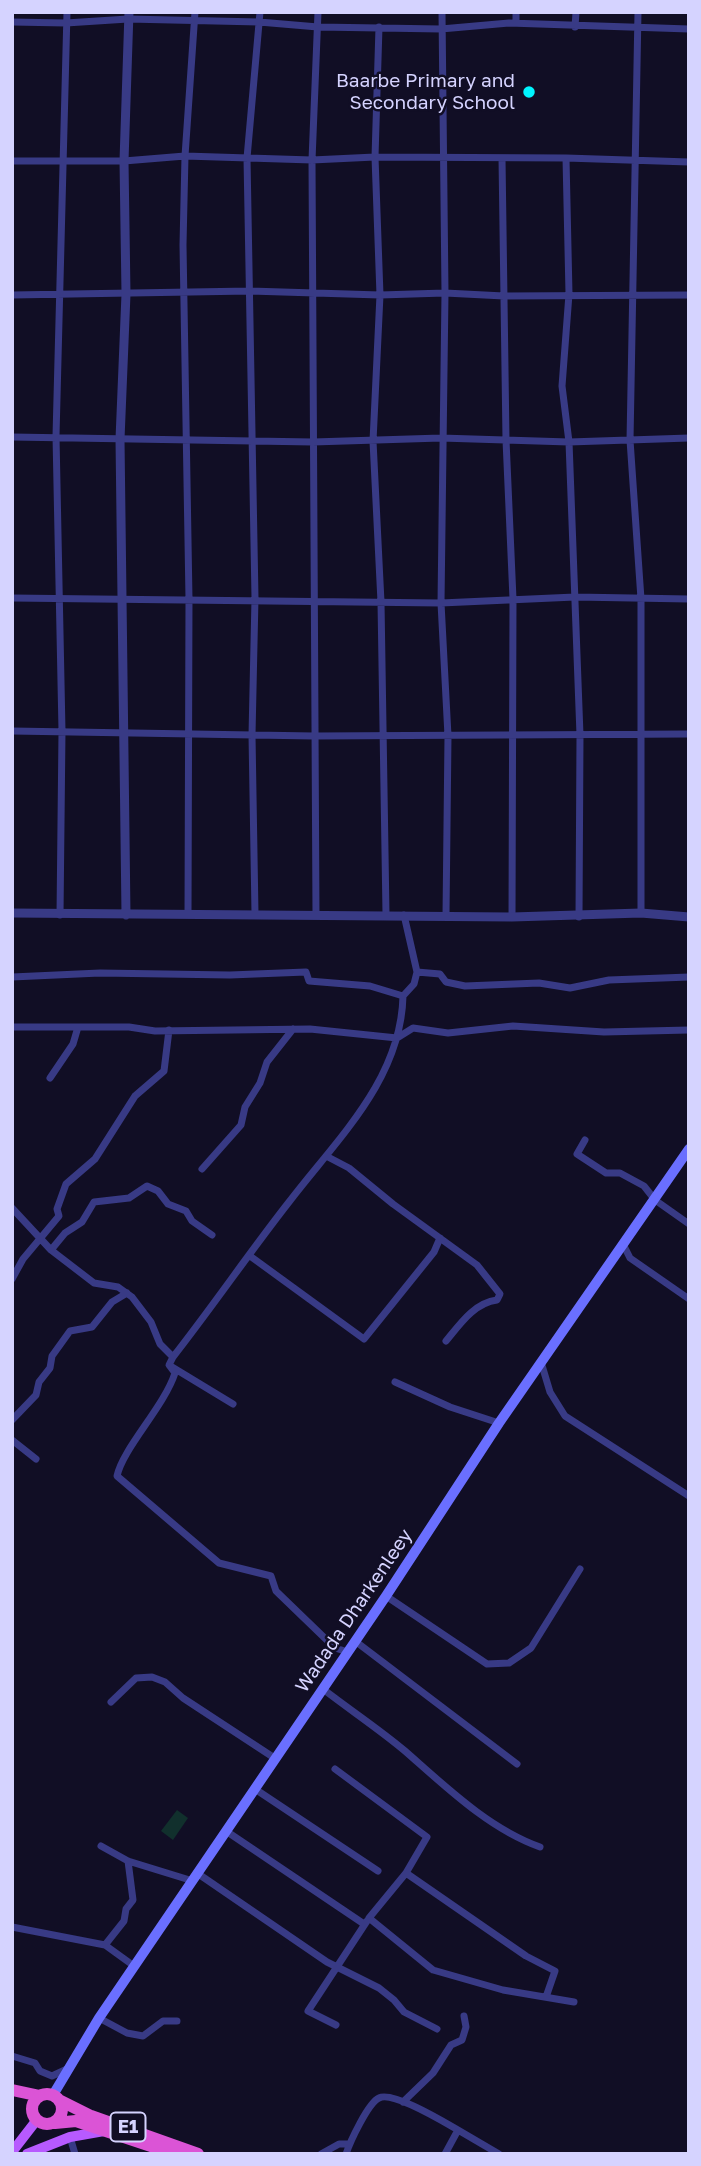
<!DOCTYPE html>
<html>
<head>
<meta charset="utf-8">
<style>
	body { margin:0 }
	#map { position:relative; width:701px; height:2166px; overflow:hidden; background:#110e25; font-family:"Golos Text",sans-serif }
	canvas { display:block }
	.frame { position:absolute; inset:0; border:14px solid #d5d3ff; pointer-events:none }
</style>
</head>
<body>
<div id="map">
<canvas width="701" height="2166"></canvas>
<div class="frame"></div>
</div>
<script>
const g = document.querySelector('canvas').getContext('2d');
g.lineJoin = 'round';
function paint(path, color) { g.fillStyle = color; g.fill(path, 'evenodd'); }
function stroke(path, color, width, dash) { g.strokeStyle = color; g.lineWidth = width; g.lineCap = dash ? 'butt' : 'round'; g.setLineDash(dash || []); g.stroke(path); }
function drawText(font, color, halo, rows, align = 'center') {
  g.font = font + ' "Golos Text",sans-serif'; g.lineWidth = 5; g.setLineDash([]); g.textBaseline = 'middle'; g.strokeStyle = halo; g.fillStyle = color; for (const [text, x, y, turn = 0] of rows) {
    g.save(); g.translate(x, y); g.rotate((+turn || 0) * Math.PI / 180); g.textAlign = isNaN(turn) ? turn : align; if (halo) g.strokeText(text, 0, 0); g.fillText(text, 0, 0); g.restore();
  }
}
const green = new Path2D(`
	M177,1810L188,1818L173,1840L161,1831Z`);
const minor = new Path2D(`
	M442,12L445,293L441,603L448,736L446,915
	M516,12V23
	M638,12L630,440L641,599V913
	M12,22L66,23L128,19L259,22L318,27L441,29L509,23L689,29
	M379,27L375,157L380,295L373,441L381,602L386,914
	M575,27L576,12
	M502,158L506,440L513,599L512,917
	M566,158L569,294L562,386L569,442L580,735L579,917
	M12,161H124L185,156L312,160L375,157L566,158L689,162
	M12,295L250,291L380,295L445,293L504,296L689,295
	M12,437L313,442L441,438L569,442L689,438
	M12,598L441,603L575,597L689,599
	M12,731L314,736L689,734
	M188,914L189,599L183,245L185,156L195,12
	M255,914L252,735L255,598L247,158L260,12
	M316,914L312,160L318,12
	M60,915L62,731L56,436L67,12
	M417,972L440,974L446,982L465,986L539,983L570,988L609,980L689,977
	M12,977L100,973L230,975L306,972L309,981L370,986L403,996
	M12,1027H129L155,1031L310,1029L397,1038L413,1028L448,1033L513,1026L604,1032L689,1030
	M50,1078L73,1044L78,1027
	M585,1140L577,1154L606,1173H620L644,1186L655,1200L689,1224
	M328,1157L349,1168L393,1204L477,1265L500,1294L497,1300C474,1303 460,1324 446,1341
	M202,1169L241,1125L245,1107L260,1083L267,1062L293,1029
	M12,1208L51,1250L94,1283L118,1287L132,1297L151,1322L160,1344L173,1357
	M623,1244L630,1258L689,1299
	M51,1250L65,1233L82,1222L94,1202L129,1198L147,1186L158,1191L168,1204L186,1211L192,1221L212,1235
	M250,1256L364,1339L434,1252L440,1238
	M12,1279L23,1259L59,1216L57,1209L66,1184L95,1159L135,1096L164,1071L169,1030
	M541,1362L550,1392L565,1416L689,1496
	M172,1367L233,1404
	M395,1382L450,1407L499,1423
	M12,1420L36,1395L39,1382L50,1368L52,1356L70,1331L92,1327L112,1302L127,1293
	M12,1440L36,1459
	M386,1596L487,1664L509,1663L531,1648L580,1569
	M355,1641L517,1764
	M348,1652L335,1648L276,1591L271,1576L219,1563L117,1476C123,1448 164,1407 175,1373L169,1365L173,1357C213,1306 249,1253 289,1202C337,1139 401,1080 403,996L414,984L417,972L404,915
	M323,1689C350,1710 379,1729 405,1751C445,1786 489,1829 540,1847
	M111,1702L136,1678L152,1677L165,1682L183,1698L276,1759
	M335,1769L427,1837L406,1873L369,1918L433,1970L503,1990L574,2002
	M255,1789L378,1871
	M226,1831L364,1924
	M101,1846L128,1861L193,1881
	M197,1873L327,1962L379,1988L394,2000L404,2012L437,2029
	M406,1873L526,1956L555,1971L546,1997
	M12,1927L105,1945L134,1966
	M105,1945L124,1921L126,1909L133,1900L128,1861
	M99,2018L127,2033L143,2036L163,2021H177
	M336,2025L308,2011L367,1921
	M12,2056L35,2063L40,2071L52,2076L67,2069
	M403,2102L433,2073L451,2045L462,2040L466,2027L464,2016
	M458,2130L499,2154
	M70,2137L75,2154
	M321,2154L339,2144H349
	M346,2154C350,2142 368,2103 379,2098C393,2091 444,2122 458,2130L445,2154`);
const tertiary = new Path2D(`
	M12,913L512,917L641,913L689,917
	M126,915L120,439L126,294L124,161L129,12`);
const secondary = new Path2D(`
	M53,2095L99,2018L386,1596L499,1423L689,1149`);
const primary = new Path2D(`
	M12,2152L36,2121
	M27,2154L70,2137L104,2131`);
const trunk = new Path2D(`
	M12,2090L40,2096
	M32 2109a15 15 0 1 1 30 0a15 15 0 1 1-30 0Z
	M59,2100L91,2116L198,2154
	M55,2123L76,2121L175,2154`);
const markers = [
	[529,92,7,"#00f4fe"]
];
const shields = [
	[128,2127,35]
];
const shieldNames = [
	["E1",128,2127]
];
const poiNames = [
	["Baarbe Primary and",515,81],
	["Secondary School",515,103]
];
const streetNames = [
	["Wadada Dharkenleey",354,1611,-56]
];
paint(green, '#11302d');
stroke(minor, '#383a85', 7);
stroke(tertiary, '#383a85', 9);
stroke(secondary, '#6a6fff', 10);
stroke(primary, '#b75aff', 10);
stroke(trunk, '#db54d6', 12);
for (const [x, y, r, color] of markers) { const dot = new Path2D(); dot.arc(x, y, r, 0, 2 * Math.PI); g.fillStyle = color; g.fill(dot); stroke(dot, '#110e25', 2.5); }
for (const [x, y, w] of shields) { const box = new Path2D(); box.roundRect(x - w / 2, y - 14.5, w, 29, 5); g.fillStyle = '#110e25'; g.fill(box); stroke(box, '#d5d3ff', 2); }
drawText('bold 18px', '#d5d3ff', null, shieldNames);
drawText('19px', '#d5d3ff', '#110e25', poiNames, 'right');
drawText('19px', '#d5d3ff', '#110e25', streetNames);
</script>
</body>
</html>
